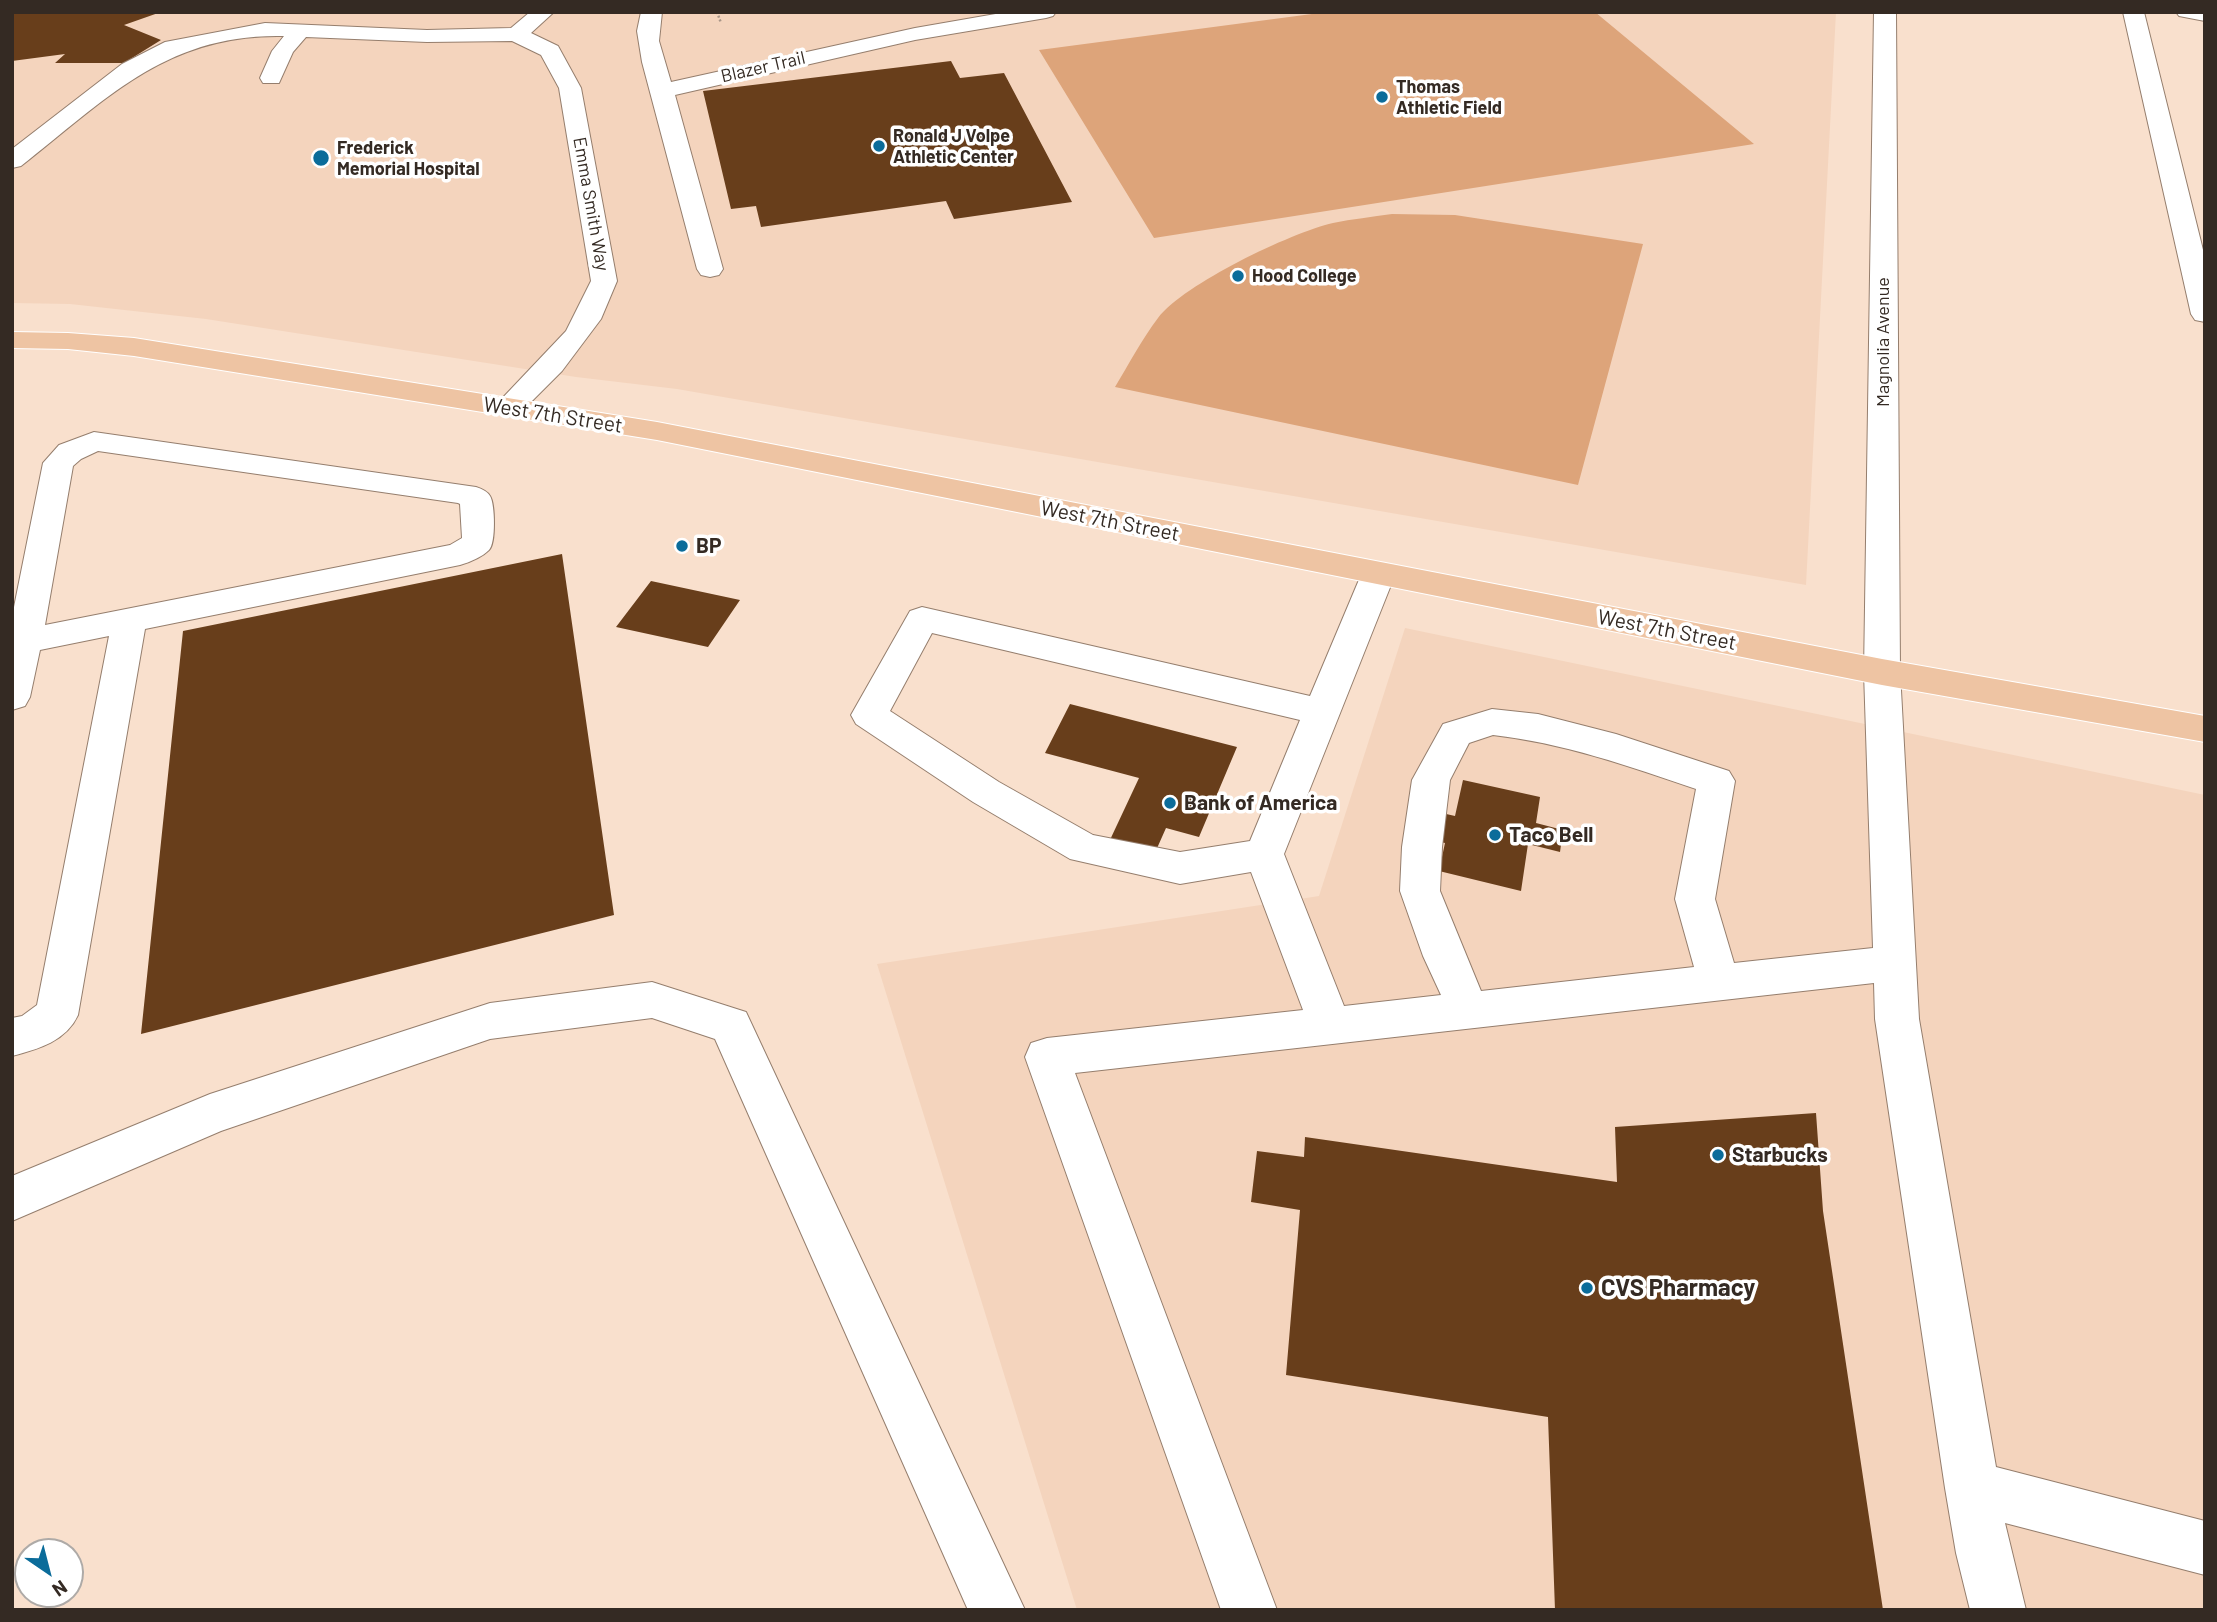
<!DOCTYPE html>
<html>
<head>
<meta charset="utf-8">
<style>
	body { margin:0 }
	#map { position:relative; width:2217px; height:1622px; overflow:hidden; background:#f9e0cd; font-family:Barlow,sans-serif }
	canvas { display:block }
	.frame { position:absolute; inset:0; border:14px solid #342a23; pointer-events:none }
	.north { position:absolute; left:14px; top:1538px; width:70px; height:70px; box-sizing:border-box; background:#fff; border:2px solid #aeaaa7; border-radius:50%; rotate:145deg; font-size:19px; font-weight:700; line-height:28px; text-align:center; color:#342a23 }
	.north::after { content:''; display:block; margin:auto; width:24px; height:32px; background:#0b6c9a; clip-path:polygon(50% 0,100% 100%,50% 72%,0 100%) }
</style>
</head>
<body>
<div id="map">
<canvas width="2217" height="1622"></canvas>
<div class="frame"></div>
<div class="north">N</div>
</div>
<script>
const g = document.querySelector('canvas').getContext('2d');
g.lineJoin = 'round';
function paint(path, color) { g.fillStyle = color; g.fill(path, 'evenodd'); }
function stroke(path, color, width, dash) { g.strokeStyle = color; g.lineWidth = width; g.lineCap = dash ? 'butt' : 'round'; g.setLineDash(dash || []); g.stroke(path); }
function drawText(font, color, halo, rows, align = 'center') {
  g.font = font + ' Barlow,sans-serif'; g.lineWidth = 7; g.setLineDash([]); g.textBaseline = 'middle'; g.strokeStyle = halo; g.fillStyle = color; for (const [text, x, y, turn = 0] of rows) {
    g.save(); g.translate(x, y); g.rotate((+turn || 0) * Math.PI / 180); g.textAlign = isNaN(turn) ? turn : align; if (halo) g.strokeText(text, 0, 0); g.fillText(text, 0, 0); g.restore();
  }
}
const built = new Path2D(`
	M12,12H1836L1806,585L677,389L576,377L206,319L70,304L12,303Z
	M1405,628L2205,795V1610H1077L877,964L1319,896Z`);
const green = new Path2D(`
	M1327,12H1595L1754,144L1154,238L1039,50Z
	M1392,214L1455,215L1643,244L1578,485L1115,387C1129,364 1142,339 1158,318C1184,284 1290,233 1333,223C1352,219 1372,217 1392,214Z`);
const building = new Path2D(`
	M12,12H161L124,25L161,40L124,63H55L65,54L12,61Z
	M951,61L960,78L1004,73L1072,202L954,219L946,201L761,227L756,206L731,209L703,91Z
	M562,554L614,915L141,1034L183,631Z
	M651,581L740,600L708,647L616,627Z
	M1070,704L1237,747L1199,837L1166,828L1154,855L1109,842L1139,778L1045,753Z
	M1463,780L1540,797L1536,823L1563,830L1560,852L1528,844L1521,891L1439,871L1445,843L1427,839L1433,811L1455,816Z
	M1816,1113L1823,1211L1883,1610H1555L1548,1417L1286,1375L1300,1210L1251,1202L1257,1151L1304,1157L1305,1137L1617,1182L1615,1127Z`);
const path = new Path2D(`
	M717,12L721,23`);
const minor = new Path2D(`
	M530,12H554L531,33L558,46L581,88L617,281L601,319L562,371L519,414L508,417L497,414L493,408L566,331L591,281L559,88L541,55L512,41L427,42L306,37L293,52L279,83H263L260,78L272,51L284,36C167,33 106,99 21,166L12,168V149L122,64L165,42L265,23L427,30L511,28Z
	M641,12H662L659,41L671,82L915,28L1007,12H1056L1053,16L1046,18L915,40L675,95L723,269L719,275L710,277L701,275L697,269L642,62L637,31Z
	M1874,12H1896L1900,672L1919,1019L1996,1467L2205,1521V1575L2005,1523L2026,1610H1970L1956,1553L1945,1488L1875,1019L1874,983L1075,1073L1277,1610H1221L1025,1057L1031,1043L1047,1038L1303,1010L1251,872L1180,884L1070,859L973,802L856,724L851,715L910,611L922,607L1310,696L1361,575L1366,567L1378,564L1390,567L1395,575L1284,854L1344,1006L1441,995L1423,956L1400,891L1402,847L1412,780L1443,724L1492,709L1538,714L1616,734L1729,771L1735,781L1715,899L1734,963L1873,948L1864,672ZM932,633L1300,720L1250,841L1180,852L1093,835L999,782L890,711ZM1493,735C1563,743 1629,766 1696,789L1675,899L1694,967L1481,991L1440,891L1442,847L1450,780L1469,743Z
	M2123,12H2144L2205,258V322L2195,320L2191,314Z
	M2176,12H2205V21L2179,16Z
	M94,432L476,487C482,489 487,491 490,496C495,504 496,543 489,550C482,557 470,562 460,565L145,629L78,1015C66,1041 39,1049 12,1056V1018L22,1016L37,1005L109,636L40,650L30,697L25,706L12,710V617L43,463L59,445ZM98,451L458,503L460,504L462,538L450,545L45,625L73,466L81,459Z
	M652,982L746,1012L1025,1610H968L715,1039L652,1018L490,1039L221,1131L12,1221V1176L210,1094L490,1003Z`);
const major = new Path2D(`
	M12,332L68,333L134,338L657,422L1882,659L2205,716V742L1882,685L657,440L134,356L68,349L12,348Z`);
const markers = [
	[1382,97,7,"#0b6c9a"],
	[879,146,7,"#0b6c9a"],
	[321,158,9,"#0b6c9a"],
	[1238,276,7,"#0b6c9a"],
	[682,546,7,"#0b6c9a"],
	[1170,803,7,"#0b6c9a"],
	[1495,835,7,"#0b6c9a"],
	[1718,1155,7,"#0b6c9a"],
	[1587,1288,7,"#0b6c9a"]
];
const farStreetnames = [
	["Blazer Trail",763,67,-13],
	["Emma Smith Way",591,204,80],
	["Magnolia Avenue",1883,342,-90]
];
const farPoinames = [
	["Thomas",1396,87],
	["Athletic Field",1396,108],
	["Ronald J Volpe",893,136],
	["Athletic Center",893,157],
	["Frederick",337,148],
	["Memorial Hospital",337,169],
	["Hood College",1252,276]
];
const streetNames = [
	["West 7th Street",553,415,9],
	["West 7th Street",1110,521,11],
	["West 7th Street",1667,630,11]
];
const poiNames = [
	["BP",696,546],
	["Bank of America",1184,803],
	["Taco Bell",1509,835],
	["Starbucks",1732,1155]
];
const nearPoinames = [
	["CVS Pharmacy",1601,1288]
];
paint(built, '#f4d4bd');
paint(green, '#dda47a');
paint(building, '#683e1b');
stroke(minor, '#957e6d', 2);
stroke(major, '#fff', 2);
stroke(path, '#a99688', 2.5, [2, 2]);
paint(minor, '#fff');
paint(major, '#eec4a3');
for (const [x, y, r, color] of markers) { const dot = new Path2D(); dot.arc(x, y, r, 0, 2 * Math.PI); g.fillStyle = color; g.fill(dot); stroke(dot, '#fff', 2.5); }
drawText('18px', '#342a23', '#fff', farStreetnames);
drawText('bold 18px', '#342a23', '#fff', farPoinames, 'left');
drawText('21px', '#342a23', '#fff', streetNames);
drawText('bold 21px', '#342a23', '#fff', poiNames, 'left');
drawText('bold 24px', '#342a23', '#fff', nearPoinames, 'left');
</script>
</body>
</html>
